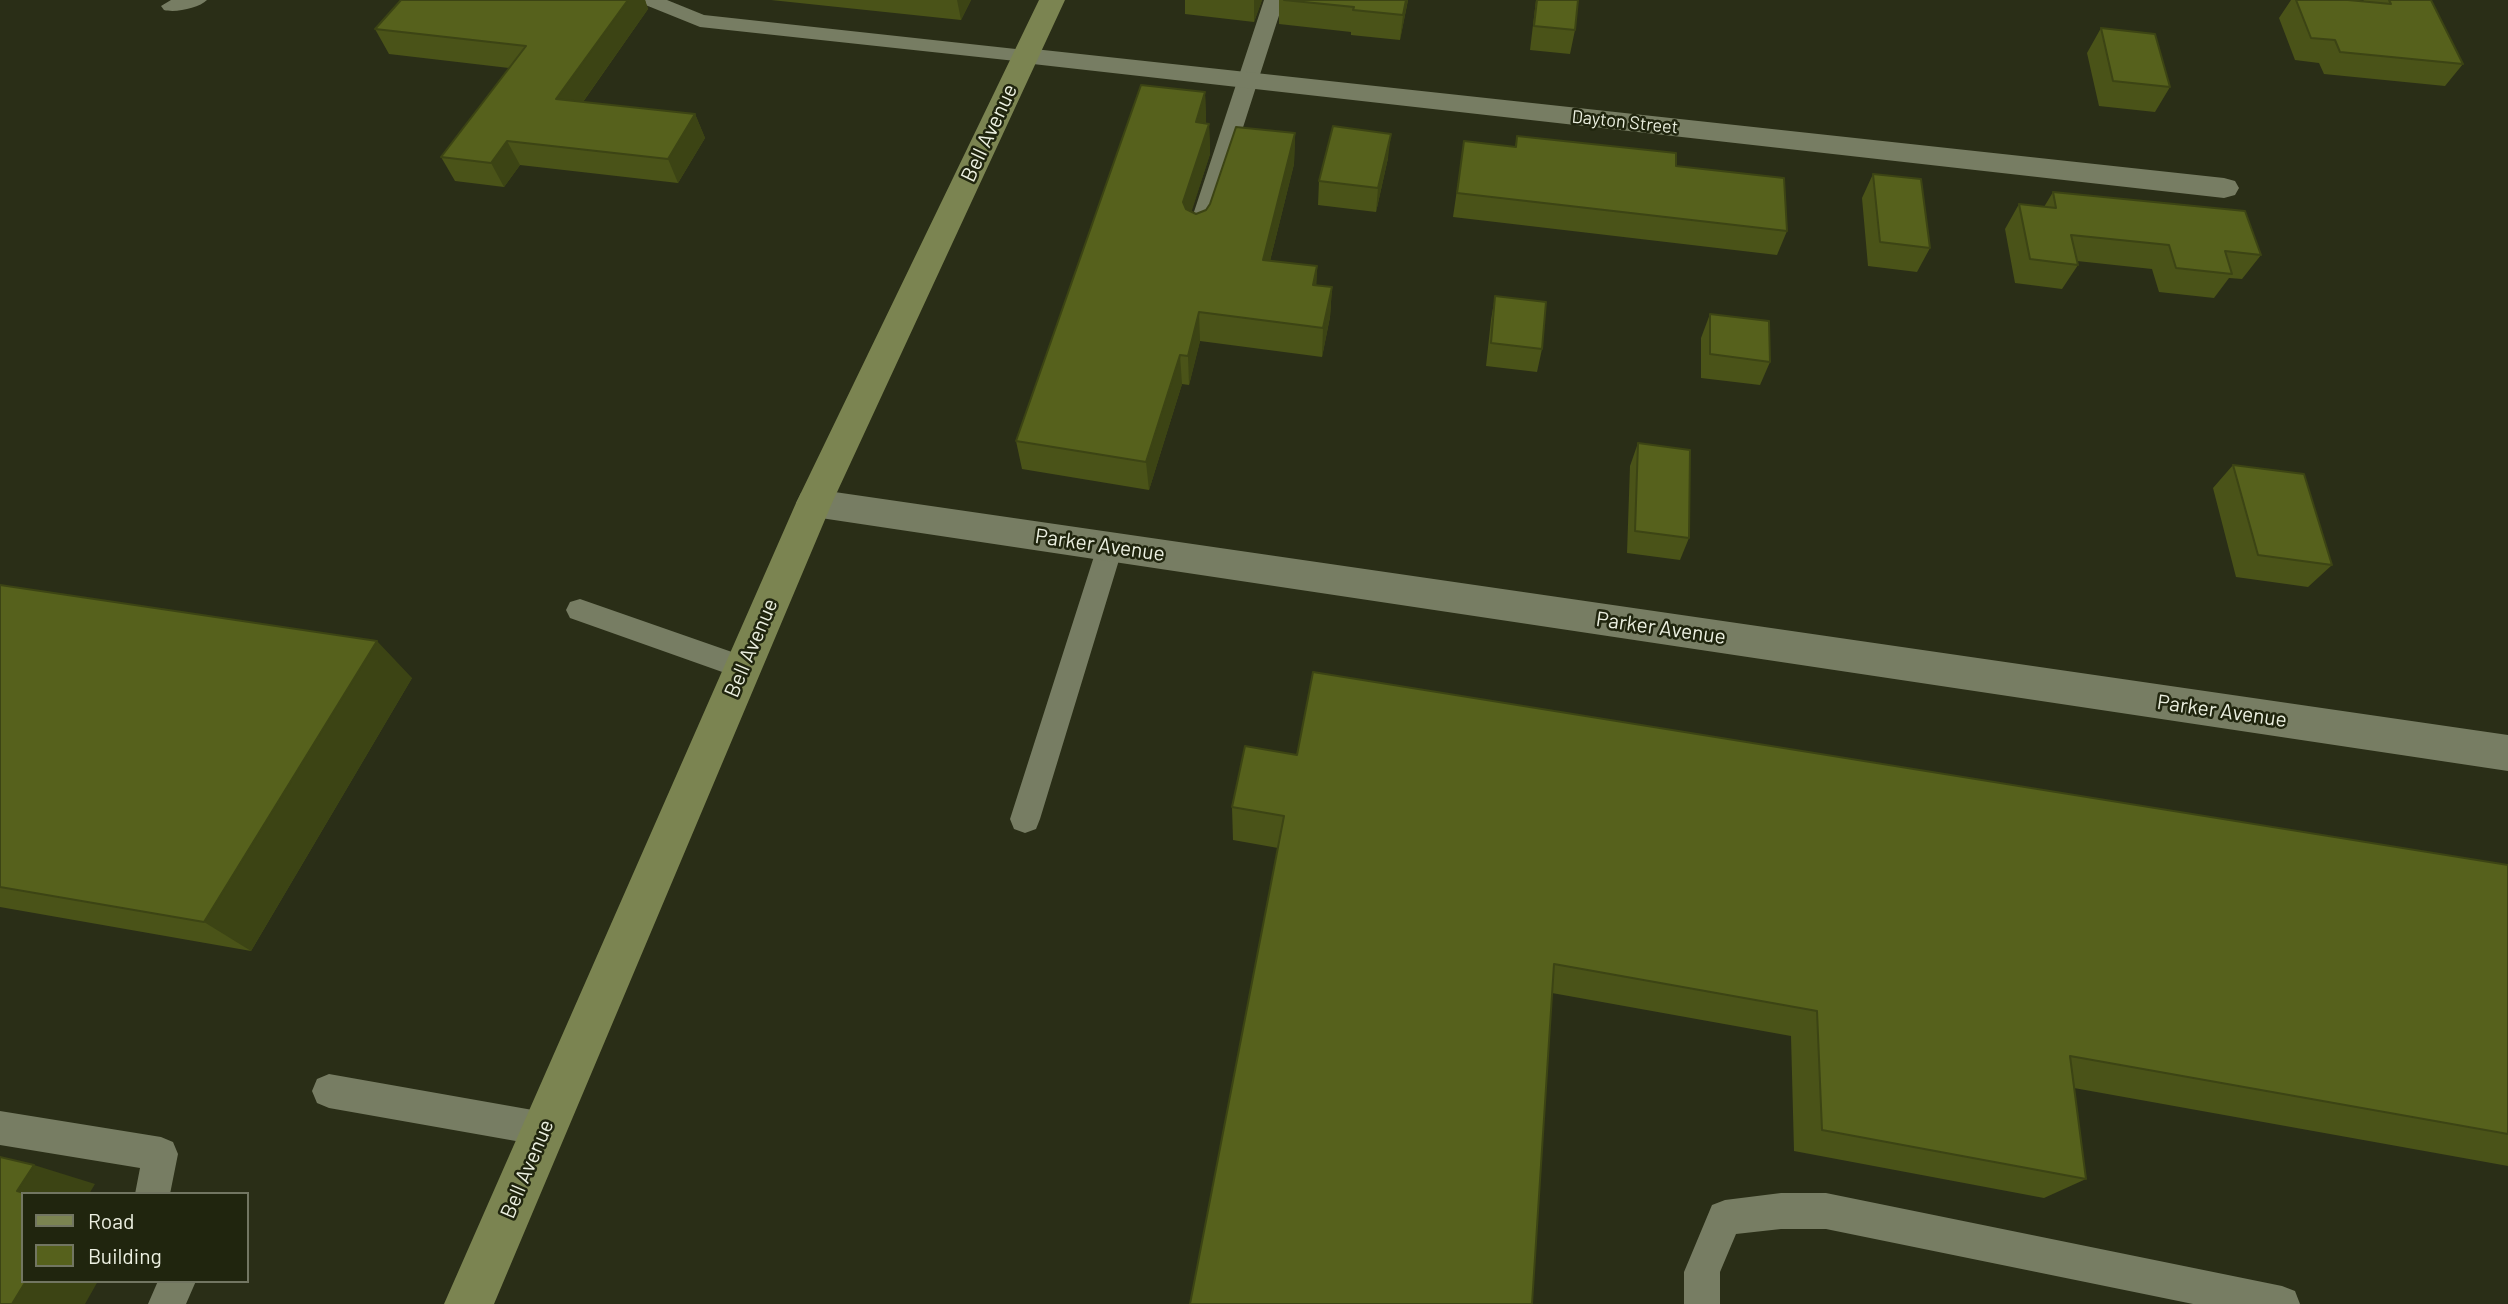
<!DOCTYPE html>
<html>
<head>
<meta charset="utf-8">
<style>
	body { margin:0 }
	#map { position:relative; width:2508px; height:1304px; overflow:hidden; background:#2a2e17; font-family:Barlow,sans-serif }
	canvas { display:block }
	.legend { position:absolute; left:21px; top:1192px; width:228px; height:91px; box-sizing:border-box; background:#20250e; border:2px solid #727662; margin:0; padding:9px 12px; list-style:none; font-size:21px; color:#ecf0e1 }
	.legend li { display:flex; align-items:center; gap:14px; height:35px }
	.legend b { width:35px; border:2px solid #727662 }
</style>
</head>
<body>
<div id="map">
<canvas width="2508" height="1304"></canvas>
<ul class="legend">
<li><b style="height:9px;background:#7b8451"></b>Road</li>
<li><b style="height:19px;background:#56611c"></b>Building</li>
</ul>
</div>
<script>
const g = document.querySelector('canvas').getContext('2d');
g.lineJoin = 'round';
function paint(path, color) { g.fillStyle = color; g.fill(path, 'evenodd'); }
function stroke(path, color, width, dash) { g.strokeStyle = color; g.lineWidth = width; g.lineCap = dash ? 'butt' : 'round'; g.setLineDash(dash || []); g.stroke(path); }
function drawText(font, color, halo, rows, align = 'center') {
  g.font = font + ' Barlow,sans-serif'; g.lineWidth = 5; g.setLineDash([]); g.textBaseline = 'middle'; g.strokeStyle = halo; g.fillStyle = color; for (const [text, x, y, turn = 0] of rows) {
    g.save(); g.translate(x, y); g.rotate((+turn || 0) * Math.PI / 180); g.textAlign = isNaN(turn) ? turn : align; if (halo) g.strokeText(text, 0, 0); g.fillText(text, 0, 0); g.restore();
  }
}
const lane = new Path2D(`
	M171,0H207C199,8 176,13 164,10L161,6Z
	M640,0H667L704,15L1025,50L1032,52L1035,56L1032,60L1025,62L700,27L643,4Z
	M1264,0H1284L1209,233L1206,238L1198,241L1190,238L1187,233Z
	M1110,536L1119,539L1123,547L1040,819L1036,829L1025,833L1014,829L1010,819L1097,547L1101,539Z
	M580,599L752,659L756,667L752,675L742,679L570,618L566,610L570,602Z
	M329,1074L544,1112L556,1117L561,1129L556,1141L544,1146L329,1108L317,1103L312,1091L317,1079Z
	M0,1111L161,1137L173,1142L178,1154L170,1194H135L140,1168L0,1145Z
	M1781,1193H1826L2282,1286L2295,1291L2300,1304H2193L1826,1229H1781L1736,1234L1720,1272V1304H1684V1272L1712,1205L1725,1200Z
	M158,1281H196L186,1304H148Z`);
const street = new Path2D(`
	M1025,48L2224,178L2235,181L2239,188L2235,195L2224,198L1015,62L1011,56L1015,50Z
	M814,489L2508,735V771L814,517L801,513L796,503L801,493Z`);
const secondary = new Path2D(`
	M1039,0H1065L832,503L494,1304H444L796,503Z`);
const wall = new Path2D(`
	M401,0H645L648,9L583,102L695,114L705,138L678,183L520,165L504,187L455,181L441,157L509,68L389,54L375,29Z
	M771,0H971L961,20Z
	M1185,0H1262L1254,22L1185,14Z
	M1279,0H1408L1400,40L1351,35V32L1279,24Z
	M1536,0H1578L1575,30L1570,54L1530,50Z
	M2291,0H2348L2364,1L2363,0H2431L2463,64L2445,86L2324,74L2319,63L2295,60L2279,18Z
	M2101,28L2170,87L2155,112L2099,106L2087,53Z
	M1205,92L1206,123L1209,124L1210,154L1191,212L1196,214L1206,210L1295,133L1294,164L1270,261L1317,266L1316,285L1332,287L1330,317L1322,357L1200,341L1189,385L1182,384L1149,490L1022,469L1016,441Z
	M1517,136L1676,166L1787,231L1777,255L1453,217L1464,141L1515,147Z
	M1388,158L1376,212L1318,205L1319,181Z
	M1873,174L1930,248L1917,272L1868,266L1862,198Z
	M2053,192L2261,255L2242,279L2229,278L2214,298L2159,292L2152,269L2077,261L2078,265L2062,289L2015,283L2005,229L2019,204L2044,207Z
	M1495,296L1542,349L1537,372L1486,366L1491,320Z
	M1710,314L1770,362L1760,385L1701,378V338Z
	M1638,443L1689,538L1680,560L1627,553L1630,466Z
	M2233,465L2332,565L2308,587L2236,577L2213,488Z
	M0,585L412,678L251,951L0,907Z
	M1297,755L2508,865V1166L2074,1088L2086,1179L2044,1198L1794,1151L1791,1036L1552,993L1278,848L1233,840L1232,807Z`);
const shadedWall = new Path2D(`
	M628,0H645L648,9L568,123L556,99Z
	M957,0H971L961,20Z
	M1254,0H1262L1254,22Z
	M1406,0H1408L1400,40L1403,15Z
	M1205,92L1206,122L1197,153L1196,122Z
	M695,114L705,138L678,183L668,159Z
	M1209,124L1210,154L1185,232L1183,202Z
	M1295,133L1294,164L1263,289V260Z
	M1391,134L1388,158L1376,212L1378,188Z
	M507,141L520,165L504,187L491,163Z
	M1317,266L1316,296L1313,285Z
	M1332,287L1330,317L1322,357L1323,328Z
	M1199,312L1200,341L1189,385L1188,356Z
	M1180,355L1182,384L1149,490L1146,462Z
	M377,641L412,678L251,951L204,922Z
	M34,1165L95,1184L89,1194H26L17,1191Z
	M26,1281H98L85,1304H12Z`);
const building = new Path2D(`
	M401,0H628L556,99L695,114L668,159L507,141L491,163L441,157L526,46L375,29Z
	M1284,0H1406L1403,15L1353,10L1354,7Z
	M1537,0H1578L1575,30L1534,26Z
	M2296,0H2348L2391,4L2389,0H2431L2463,64L2340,52L2335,40L2311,38Z
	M2101,28L2155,34L2170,87L2113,81Z
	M1141,85L1205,92L1196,122L1209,124L1183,202L1186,209L1196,214L1206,210L1210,204L1236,127L1295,133L1263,260L1317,266L1313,285L1332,287L1323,328L1199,312L1188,356L1180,355L1146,462L1016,441Z
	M1333,126L1391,134L1378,188L1319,181Z
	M1517,136L1676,153V166L1784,178L1787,231L1457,193L1464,141L1516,147Z
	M1873,174L1921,179L1930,248L1880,242Z
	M2053,192L2245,211L2261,255L2225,251L2232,274L2176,268L2169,245L2071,235L2078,265L2030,259L2019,204L2056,208Z
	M1495,296L1546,302L1542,349L1491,343Z
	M1710,314L1769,321L1770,362L1710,354Z
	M1638,443L1690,450L1689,538L1635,531Z
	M2233,465L2304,474L2332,565L2258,555Z
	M0,585L377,641L204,922L0,887Z
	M1313,672L2508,865V1134L2070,1056L2086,1179L1822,1130L1817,1011L1554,964L1532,1304H1190L1284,816L1232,807L1245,746L1297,755Z
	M0,1157L34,1165L17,1191L28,1194H23V1281H26L12,1304H0Z`);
const farStreetnames = [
	["Dayton Street",1625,122,6]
];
const streetNames = [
	["Bell Avenue",989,133,-65],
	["Parker Avenue",1100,545,8],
	["Parker Avenue",1661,628,8],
	["Bell Avenue",751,648,-67],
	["Parker Avenue",2222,711,8],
	["Bell Avenue",527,1169,-67]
];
paint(lane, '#777d63');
paint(street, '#777d63');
paint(secondary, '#7b8451');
paint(wall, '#4a5318');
paint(shadedWall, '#3c4414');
paint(building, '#56611c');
stroke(building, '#3c4414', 2);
drawText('18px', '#ecf0e1', '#20250e', farStreetnames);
drawText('21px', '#ecf0e1', '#20250e', streetNames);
</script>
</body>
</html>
